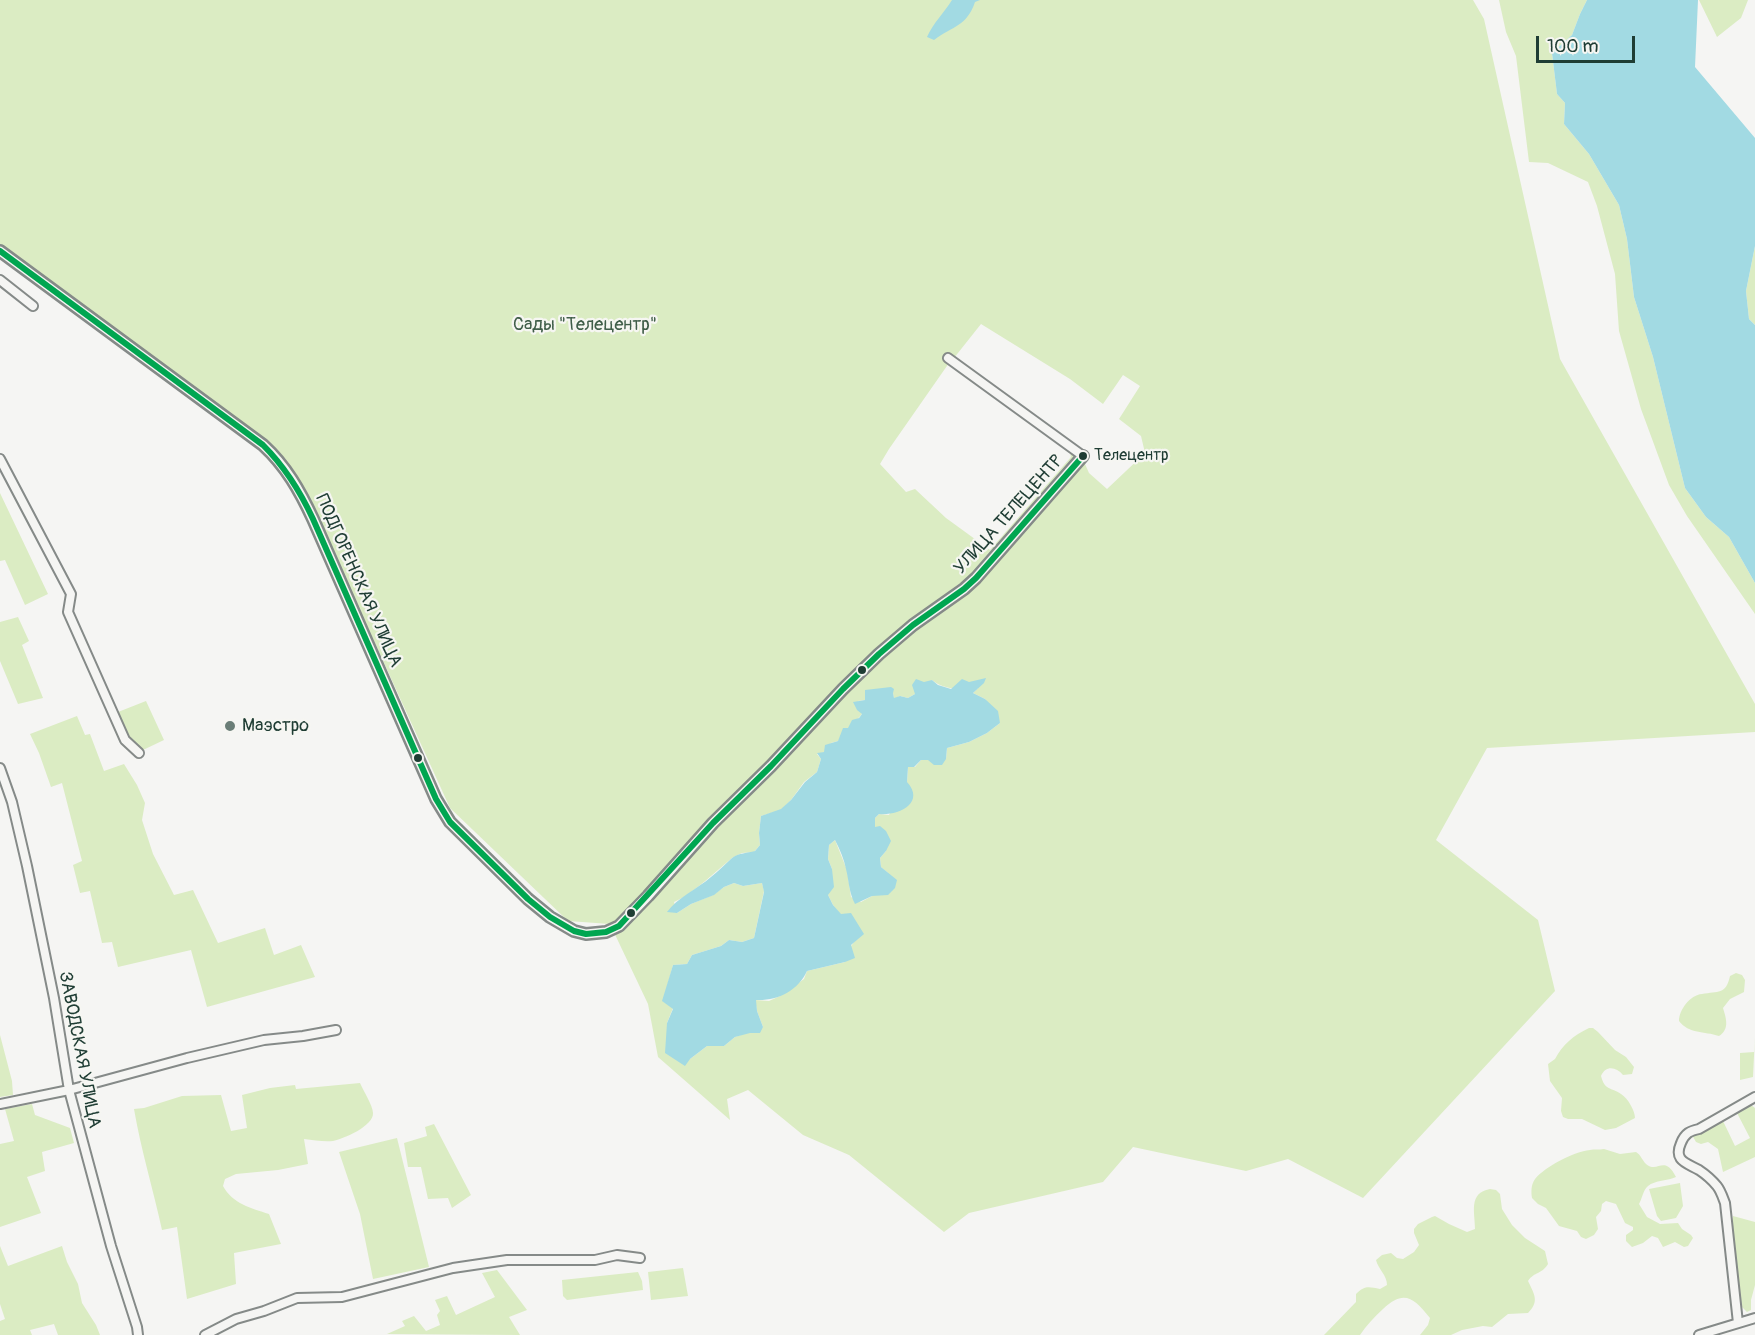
<!DOCTYPE html>
<html>
<head>
<meta charset="utf-8">
<style>
	body { margin:0 }
	#map { position:relative; width:1755px; height:1335px; overflow:hidden; background:#f5f5f3; font-family:Pangolin,sans-serif }
	canvas { display:block }
	.scale { position:absolute; left:1536px; top:36px; width:99px; height:27px; box-sizing:border-box; border:3px solid #1f3d34; border-top:0; padding-left:8px; font-size:18px; line-height:21px; white-space:nowrap; color:#1f3d34; -webkit-text-stroke:4px #f6f6f2; paint-order:stroke }
</style>
</head>
<body>
<div id="map">
<canvas width="1755" height="1335"></canvas>
<div class="scale">100 m</div>
</div>
<script>
const g = document.querySelector('canvas').getContext('2d');
g.lineJoin = 'round';
function paint(path, color) { g.fillStyle = color; g.fill(path, 'evenodd'); }
function stroke(path, color, width, dash) { g.strokeStyle = color; g.lineWidth = width; g.lineCap = dash ? 'butt' : 'round'; g.setLineDash(dash || []); g.stroke(path); }
function drawText(font, color, halo, rows, align = 'center') {
  g.font = font + ' Pangolin,sans-serif'; g.lineWidth = 4.5; g.setLineDash([]); g.textBaseline = 'middle'; g.strokeStyle = halo; g.fillStyle = color; for (const [text, x, y, turn = 0] of rows) {
    g.save(); g.translate(x, y); g.rotate((+turn || 0) * Math.PI / 180); g.textAlign = isNaN(turn) ? turn : align; if (halo) g.strokeText(text, 0, 0); g.fillText(text, 0, 0); g.restore();
  }
}
const green = new Path2D(`
	M0,0H1473L1484,19L1560,359L1755,704V732L1487,748L1436,840L1538,920L1555,991L1363,1198L1288,1159L1246,1171L1133,1147L1103,1182L969,1213L944,1232L849,1155L803,1135L748,1090L727,1099L730,1120L658,1057L648,1004L610,924L568,921L450,808L308,496L277,452L115,329L0,247ZM981,324L1070,379L1103,404L1123,375L1140,386L1119,419L1141,436L1145,453L1107,489L1089,473L1078,448L954,358ZM949,363L1070,452L1071,457L990,550L946,518L915,489L906,492L880,464L889,449ZM932,680C946,691 961,689 978,688L973,693L985,699L1000,723L987,733L969,742L947,748L946,759L921,760L915,767H908L907,782L889,815L879,814L875,818V828L886,851L880,858L881,867L888,873L872,896L861,902L851,897L847,870L835,840L829,845L828,859L832,869L828,895L833,905L857,938L851,946L845,962L807,971L804,979L780,996L769,1001L755,1000L757,1011L763,1027L735,1037L724,1046H707L690,1059L667,1023L673,1008L663,1001L673,965L687,964L692,955L721,946L729,940L742,942L754,938L764,891L762,883L743,886L734,883L724,887L713,895L691,904L677,913L674,902L686,896L704,882L732,858L742,853L754,852L760,845L759,833L761,816L781,810L791,800L804,782L817,772L821,759L817,754L825,752L831,743L838,741L862,714L858,701L865,700V695L893,693L894,699L900,696L908,698L915,694Z
	M1499,0H1587L1580,14L1572,35L1552,53L1557,94L1565,103L1564,124L1589,154L1619,205L1627,239L1634,297L1653,357L1685,488L1706,517L1729,537L1755,583V614L1687,516L1669,485L1641,409L1619,331L1615,274L1597,206L1588,182L1548,163L1529,162L1516,56L1506,32Z
	M1699,0H1748L1741,18L1717,37Z
	M1755,246V325L1749,319L1746,291Z
	M0,493L48,594L25,605L5,560L0,561Z
	M18,617L29,641L22,645L43,698L18,704L0,661V622Z
	M146,701L164,740L143,750L128,738L118,712Z
	M77,716L85,735L90,734L104,771L124,764L137,785L145,803L142,820L153,854L174,895L193,890L218,943L265,928L274,955L301,945L315,977L207,1007L191,950L118,967L112,942L102,943L90,891L80,893L73,865L82,861L62,783L51,787L39,753L30,734Z
	M1736,973L1742,975L1745,980L1744,992L1730,999L1723,1008C1726,1018 1730,1029 1719,1036C1704,1031 1689,1034 1679,1021C1679,1010 1690,995 1702,994C1718,991 1726,995 1730,976Z
	M1589,1028H1593L1598,1032L1615,1050L1626,1057L1634,1067L1632,1074L1623,1075C1616,1067 1606,1065 1601,1076C1605,1091 1611,1087 1621,1094C1628,1098 1635,1111 1635,1118L1616,1128L1605,1130L1582,1119H1568L1563,1117L1561,1111L1562,1098L1550,1081L1548,1064L1555,1059C1563,1044 1573,1036 1589,1028Z
	M0,1035L12,1081L13,1095L0,1097Z
	M1755,1035L1753,1077L1740,1080V1053L1754,1052Z
	M360,1083C363,1090 373,1106 373,1113C374,1126 343,1139 333,1141C323,1142 314,1140 304,1139L308,1164L278,1170L236,1174L225,1179L223,1186C233,1204 251,1208 269,1214L281,1244L234,1253L236,1284L187,1299L177,1227L162,1230C153,1189 141,1150 134,1109L144,1108L182,1096L221,1095L231,1131L247,1128L242,1095L270,1088L295,1085L296,1089Z
	M32,1104L35,1115L70,1128L74,1143L42,1152L45,1171L27,1177L41,1213L0,1227V1144L14,1141L5,1109Z
	M1751,1105L1755,1108V1157L1723,1172L1718,1149L1708,1142L1701,1144L1696,1142L1692,1135L1723,1121L1735,1146L1750,1138L1737,1113Z
	M434,1124L471,1195L452,1208L448,1198L428,1199L421,1167H408L404,1143L427,1136L425,1127Z
	M397,1138L429,1267L373,1279L360,1214L339,1152Z
	M1604,1149L1620,1154L1636,1152C1641,1155 1642,1160 1646,1164C1658,1174 1664,1154 1676,1177C1668,1181 1655,1180 1648,1186C1643,1190 1642,1199 1639,1204L1647,1217L1660,1224L1678,1223L1682,1229L1691,1235L1693,1238L1688,1246L1684,1247L1675,1242L1663,1247L1658,1238L1652,1236L1643,1243L1632,1247L1626,1241V1235L1633,1230V1227L1625,1223L1616,1204L1606,1201L1602,1204L1601,1211L1596,1217L1598,1229L1594,1235L1586,1239L1581,1237L1577,1231L1559,1226L1546,1208L1538,1204L1532,1198C1531,1191 1531,1185 1535,1179C1546,1166 1573,1152 1590,1150C1594,1149 1599,1150 1604,1149Z
	M1680,1183L1683,1206L1676,1218L1661,1221L1657,1216L1649,1189Z
	M1490,1189L1496,1190L1500,1194L1502,1209L1512,1225L1525,1238L1545,1251L1548,1264C1541,1275 1535,1271 1528,1281C1534,1294 1540,1301 1528,1313L1508,1314L1492,1327L1483,1326L1462,1330L1451,1335H1420L1428,1325L1430,1318C1414,1298 1404,1289 1383,1309C1374,1317 1366,1326 1360,1335H1324L1356,1302V1294C1365,1285 1369,1287 1380,1289L1387,1285C1387,1275 1378,1269 1376,1260L1382,1255L1391,1253L1397,1258L1403,1259L1414,1252L1419,1245L1414,1233V1229L1418,1224L1432,1217L1435,1216L1449,1224L1467,1232L1475,1229C1475,1212 1468,1193 1490,1189Z
	M1733,1216L1755,1222V1285L1751,1300V1310L1747,1312L1741,1306L1732,1230Z
	M0,1246L8,1266L62,1246L67,1262L78,1284L82,1303L96,1325L100,1335H58L54,1324L30,1330L32,1335H0V1321L5,1319L0,1304Z
	M683,1268L688,1296L651,1300L648,1272Z
	M497,1270L527,1310L509,1317L520,1335L387,1334L405,1326L402,1321L414,1316L426,1331L440,1325L437,1315L440,1311L435,1300L447,1296L456,1315L495,1297L482,1273Z
	M638,1272L642,1281L643,1290L567,1300L563,1296L562,1280Z`);
const water = new Path2D(`
	M952,0H980L975,2C967,26 953,26 934,40L927,37C933,23 944,13 952,0Z
	M1587,0H1698L1695,67L1755,138V246L1746,291L1749,319L1755,325V583L1729,537L1706,517L1685,488L1653,357L1634,297L1627,239L1619,205L1589,154L1564,124L1565,103L1557,94L1552,53L1572,35L1580,14Z
	M986,678L984,683L973,693L985,699L998,711L1000,723L987,733L969,742L947,748L946,759L942,765H934L928,760H921L914,767H908L907,782C926,803 898,816 879,814L875,818V827L880,826L886,831L891,841L886,851L880,858L881,867L897,880L895,888L888,895L872,896L855,904C849,893 849,881 846,869C844,859 840,850 835,840L829,845L828,859L832,869L834,887L828,895L833,905L841,914L851,913L864,934L851,945L855,958L845,962L807,971C798,991 777,1001 756,1000L757,1011L763,1027L760,1033H750L735,1037L724,1046H707L690,1059L685,1066L665,1053L667,1023L673,1009L662,1001L673,965L687,964L692,955L721,946L729,940L742,942L754,938L764,892L762,883L743,886L734,883L724,887L714,895L691,904L677,913L667,912C677,898 697,889 711,877C719,871 725,864 732,858C739,853 747,853 755,851L760,845L759,833L761,816L781,809L791,800L805,782L817,772L821,759L817,753L824,752L825,745L838,741L843,728H848L852,720L859,718L862,714L857,710L853,702L865,700V690L891,687L894,689L893,693L894,698L900,696L908,698L915,694L912,685L916,679L924,682L932,680L938,685L951,689L962,679L969,682Z`);
const minor = new Path2D(`
	M0,280L33,306
	M948,358L1083,456
	M0,459L71,594L68,612L125,740L139,753
	M0,768L12,802L27,866L54,998L69,1090L111,1246L137,1327L138,1335
	M0,1104L69,1090L187,1058L264,1040L303,1036L336,1030
	M1738,1323L1725,1203C1723,1198 1721,1191 1717,1186C1712,1180 1705,1174 1699,1170C1687,1163 1673,1161 1681,1143C1685,1133 1690,1131 1699,1129L1755,1097
	M205,1335L236,1319L264,1311L297,1298L342,1297L453,1268L507,1260H595L617,1255L640,1258
	M1699,1335L1755,1318`);
const tertiary = new Path2D(`
	M0,251L263,445C286,466 300,491 313,519L436,799L450,822L528,899L550,917L574,931L586,934L606,932L619,926L648,896L713,823L771,766L843,689L879,654L913,625L964,589L976,578L1083,456`);
const bus1 = new Path2D(`
	M0,251L263,445C285,467 300,491 313,519L436,799L450,822L528,899L550,917L574,931L586,934L606,932L619,926L713,823L771,766L843,689L879,654L913,625L964,589L976,578L1083,456`);
const markers = [
	[1083,456,5,"#1f3d34"],
	[862,670,5,"#1f3d34"],
	[230,726,6,"#6a7d77"],
	[418,758,5,"#1f3d34"],
	[631,913,5,"#1f3d34"]
];
const busNames = [
	["Телецентр",1094,456]
];
const parkNames = [
	["Сады \"Телецентр\"",585,325]
];
const streetNames = [
	["УЛИЦА ТЕЛЕЦЕНТР",1009,515,-48],
	["ПОДГОРЕНСКАЯ УЛИЦА",358,581,66],
	["ЗАВОДСКАЯ УЛИЦА",79,1050,79]
];
const poiNames = [
	["Маэстро",242,726]
];
paint(green, '#dbecc3');
paint(water, '#a2dae3');
stroke(minor, '#858a88', 12);
stroke(tertiary, '#858a88', 14);
stroke(minor, '#f5f5f3', 8);
stroke(tertiary, '#f5f5f3', 9);
stroke(bus1, '#00a651', 6);
for (const [x, y, r, color] of markers) { const dot = new Path2D(); dot.arc(x, y, r, 0, 2 * Math.PI); g.fillStyle = color; g.fill(dot); stroke(dot, '#f6f6f2', 2); }
drawText('16px', '#1f3d34', '#f6f6f2', busNames, 'left');
drawText('18px', '#405e49', '#f6f6f2', parkNames);
drawText('18px', '#1f3d34', '#f6f6f2', streetNames);
drawText('18px', '#1f3d34', '#f6f6f2', poiNames, 'left');
</script>
</body>
</html>
